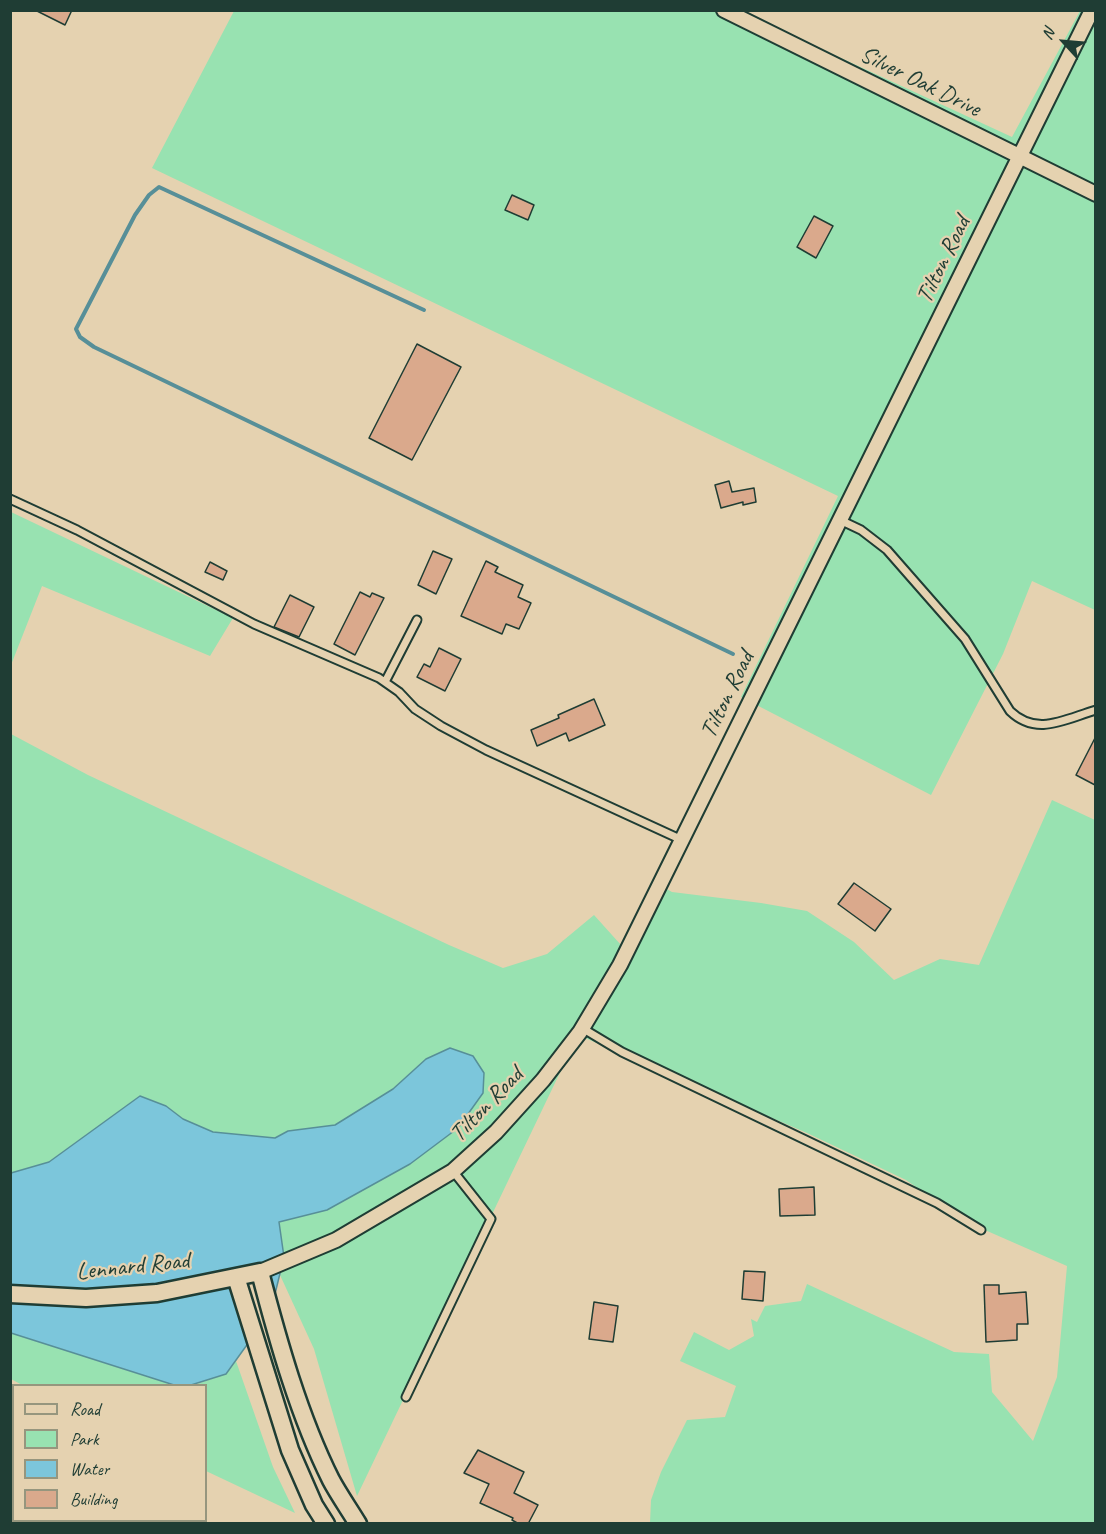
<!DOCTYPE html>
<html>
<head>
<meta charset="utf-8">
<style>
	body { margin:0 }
	#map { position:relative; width:1106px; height:1534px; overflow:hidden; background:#e5d2b0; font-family:Caveat,sans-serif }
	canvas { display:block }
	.frame { position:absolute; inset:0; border:12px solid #1f3d34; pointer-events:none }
	.legend { position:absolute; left:12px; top:1384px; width:195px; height:138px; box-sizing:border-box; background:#e5d2b0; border:2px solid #96967e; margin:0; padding:8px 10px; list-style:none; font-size:18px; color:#1f3d34 }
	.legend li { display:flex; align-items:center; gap:12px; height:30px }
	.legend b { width:30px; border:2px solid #96967e }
	.north { position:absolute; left:1034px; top:12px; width:60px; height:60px; -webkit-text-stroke:4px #e5d2b0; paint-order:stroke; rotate:296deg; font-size:16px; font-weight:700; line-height:24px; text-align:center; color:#1f3d34 }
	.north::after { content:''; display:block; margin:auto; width:21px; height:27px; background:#1f3d34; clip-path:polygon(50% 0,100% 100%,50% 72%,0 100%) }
</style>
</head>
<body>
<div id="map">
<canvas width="1106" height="1534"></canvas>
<div class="frame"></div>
<ul class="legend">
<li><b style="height:8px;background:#e5d2b0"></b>Road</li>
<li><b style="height:16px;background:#98e2b1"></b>Park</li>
<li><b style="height:16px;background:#7cc6db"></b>Water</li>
<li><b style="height:16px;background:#daa98c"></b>Building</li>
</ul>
<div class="north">N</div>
</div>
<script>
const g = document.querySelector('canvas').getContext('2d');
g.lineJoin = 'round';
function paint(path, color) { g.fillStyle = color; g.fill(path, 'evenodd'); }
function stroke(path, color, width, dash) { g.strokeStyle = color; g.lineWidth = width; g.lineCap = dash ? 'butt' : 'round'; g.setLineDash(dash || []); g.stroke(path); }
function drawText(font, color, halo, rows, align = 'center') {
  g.font = font + ' Caveat,sans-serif'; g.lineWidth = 4.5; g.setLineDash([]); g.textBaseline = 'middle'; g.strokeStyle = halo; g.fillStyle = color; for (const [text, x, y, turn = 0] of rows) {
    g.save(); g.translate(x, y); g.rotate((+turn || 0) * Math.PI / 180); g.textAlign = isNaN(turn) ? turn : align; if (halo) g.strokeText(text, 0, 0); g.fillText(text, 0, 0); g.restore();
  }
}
const green = new Path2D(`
	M234,11H739L1012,137L1080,11H1095V610L1032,581L1003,654L931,795L741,697L838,496L152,168Z
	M11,512L233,618L210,656L42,586L11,665Z
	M11,734L88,775L449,945L503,968L547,954L594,915L621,945L652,881L672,892L761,903L807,911L854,942L894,980L940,959L979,965L1052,800L1095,820V1523H650L651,1500L661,1472L687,1420L725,1417L736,1386L680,1361L694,1332L729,1350L754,1336L751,1319L757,1322L765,1306L801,1301L807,1284L954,1352L989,1354L992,1392L1033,1441L1057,1377L1067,1266L937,1209L940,1204L906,1180L807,1133L578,1035L357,1496L314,1349L280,1275L284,1257L279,1222L327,1210L410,1164L473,1056L449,1048L426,1059L393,1089L335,1125L288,1131L275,1138L213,1132L183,1119L166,1106L139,1097L49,1162L11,1173Z
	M11,1333L173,1385L24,1386L11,1379Z
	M236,1361L273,1467L295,1513L206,1471V1386H191L226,1374Z`);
const water = new Path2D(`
	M450,1048L473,1056L484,1073L483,1093L458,1128L410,1164L327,1210L279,1222L284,1257L274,1298L264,1263L155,1286L85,1291L11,1287V1173L49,1162L140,1096L166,1106L183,1119L213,1132L275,1138L288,1131L335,1125L393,1089L426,1059Z
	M231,1285L249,1342L226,1374L191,1385H174L11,1333L10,1301Z
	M11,1419L13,1421L14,1465L11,1470Z`);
const stream = new Path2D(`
	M424,310L159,187L149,195L135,215L76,329L80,337L94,347L733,654`);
const building = new Path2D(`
	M35,10H72L65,25Z
	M512,195L534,205L528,220L505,210Z
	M814,216L833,226L816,258L797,247Z
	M417,344L461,367L412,460L369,438Z
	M729,481L732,492L754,488L756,502L743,505V502L721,508L715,485Z
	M433,551L452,559L436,594L418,585Z
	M486,561L498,567L495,572L523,585L518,597L531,603L519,629L506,624L502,634L461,616Z
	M210,562L227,571L223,580L205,572Z
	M360,592L370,597L372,593L384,598L355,655L334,644Z
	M290,595L314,607L299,637L274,627Z
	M439,648L461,659L445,691L417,677L424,664L430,667Z
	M594,699L605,725L569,741L566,733L537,746L531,730L559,718L558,715Z
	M1095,738V785L1076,775Z
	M854,883L891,909L875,931L838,904Z
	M814,1187L815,1215L780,1216L779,1189Z
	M744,1271L765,1272L763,1301L742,1299Z
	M984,1285H999V1294L1026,1292L1028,1324H1017V1340L986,1342Z
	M594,1302L618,1306L613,1342L589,1339Z
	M478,1450L524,1472L514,1493L538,1505L528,1524H519L512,1520L513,1518L480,1503L489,1484L464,1473Z`);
const service = new Path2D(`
	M10,499L77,530L254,624L379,678L399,692L415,709L441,726L486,750L682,840
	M840,520L861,530L887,550L965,639L1010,711C1037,737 1065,719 1096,710
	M385,682L417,620
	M582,1028L622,1052L937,1203L981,1230
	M406,1397L491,1219L453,1171
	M33,1524H39`);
const minor = new Path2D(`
	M724,10L1096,194
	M260,1272L336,1240L453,1171L496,1132L543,1080L580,1032L620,965L1092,10`);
const tertiary = new Path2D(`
	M236,1277L290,1450L314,1505L326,1524
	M10,1294L86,1298L157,1293L260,1272C278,1341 299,1416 331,1480C339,1495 349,1509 358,1524`);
const streetNames = [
	["Silver Oak Drive",920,82,26],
	["Tilton Road",944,260,-64],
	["Tilton Road",728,695,-64],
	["Tilton Road",487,1105,-46],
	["Lennard Road",133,1267,-6]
];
paint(green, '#98e2b1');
paint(water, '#7cc6db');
stroke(water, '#578f98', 1.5);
stroke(stream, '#578f98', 4);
paint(building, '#daa98c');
stroke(building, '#1f3d34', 1.5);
stroke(service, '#1f3d34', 11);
stroke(minor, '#1f3d34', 18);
stroke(tertiary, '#1f3d34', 21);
stroke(service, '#e5d2b0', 7);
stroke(minor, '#e5d2b0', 14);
stroke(tertiary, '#e5d2b0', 16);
drawText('24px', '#1f3d34', '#e5d2b0', streetNames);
</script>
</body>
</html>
